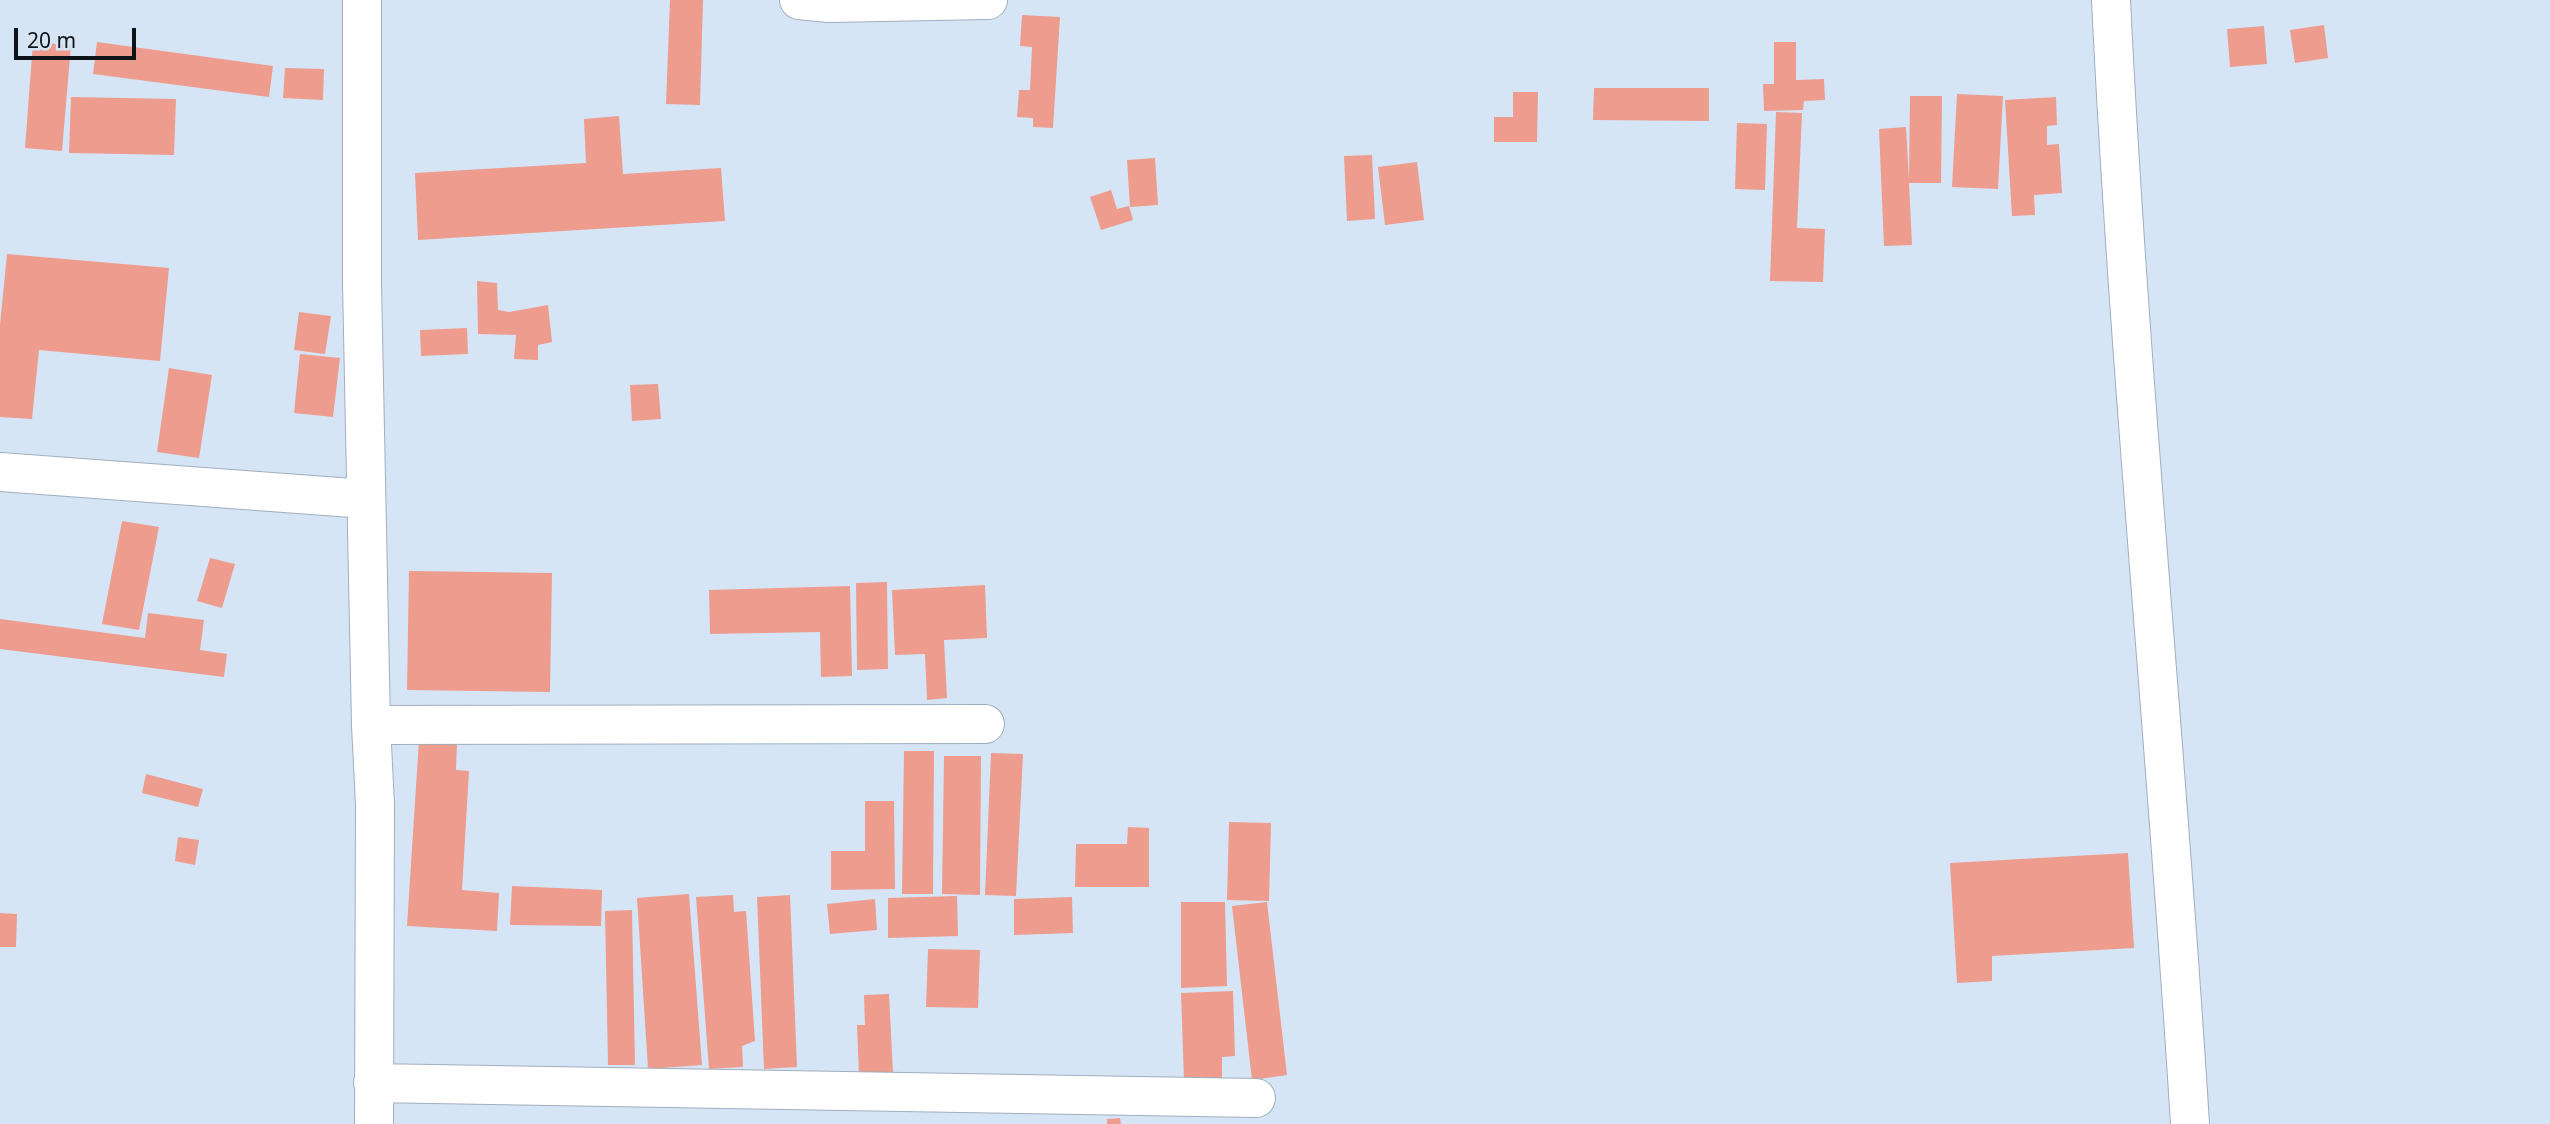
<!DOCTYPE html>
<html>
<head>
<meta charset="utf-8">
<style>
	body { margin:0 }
	#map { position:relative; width:2550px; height:1124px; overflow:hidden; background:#d6e5f6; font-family:"Noto Sans",sans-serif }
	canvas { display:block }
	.scale { position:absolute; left:14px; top:28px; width:122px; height:32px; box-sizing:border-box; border:4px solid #0e1318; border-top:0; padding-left:9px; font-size:21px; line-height:24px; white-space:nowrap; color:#0e1318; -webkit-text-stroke:5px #d6e5f6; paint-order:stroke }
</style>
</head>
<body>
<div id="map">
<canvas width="2550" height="1124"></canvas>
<div class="scale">20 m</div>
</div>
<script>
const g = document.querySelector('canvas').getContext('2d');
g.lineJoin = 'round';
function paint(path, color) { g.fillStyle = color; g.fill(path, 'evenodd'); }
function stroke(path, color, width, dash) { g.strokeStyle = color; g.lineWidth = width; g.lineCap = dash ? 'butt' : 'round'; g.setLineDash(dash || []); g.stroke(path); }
const building = new Path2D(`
	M670,0H703L700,105L666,104Z
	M1022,15L1060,17L1053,128L1033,127V118L1017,117L1019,90H1030L1032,47L1020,46Z
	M2324,25L2328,58L2295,63L2290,30Z
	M2264,26L2267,64L2230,67L2227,29Z
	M33,42L71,45L62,151L25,148Z
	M97,42L273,66L269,97L93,74Z
	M1774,42H1796V80L1824,79L1825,100L1804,101L1803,110L1764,111L1763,84H1774Z
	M285,68L324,69L323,100L283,98Z
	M1594,88H1709V121L1593,120Z
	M1513,92H1538L1537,142H1494V117H1513Z
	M1957,94L2003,96L1998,189L1952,187Z
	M1910,96H1942L1941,183H1909L1912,245L1884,246L1879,129L1906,127L1909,180Z
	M71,97L176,99L174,155L69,153Z
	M2056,97L2057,125L2047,126V145L2059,144L2062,193L2034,195L2035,215L2012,216L2005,100Z
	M1776,112L1802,113L1797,228L1825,229L1823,282L1770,281Z
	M619,116L623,174L721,168L725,221L418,240L415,173L586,163L584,119Z
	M1737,123L1767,124L1765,190L1735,189Z
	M1372,155L1375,219L1347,221L1344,156Z
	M1155,158L1158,205L1130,207L1127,160Z
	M1417,162L1424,220L1385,225L1378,167Z
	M1111,190L1117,209L1129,206L1133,220L1101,230L1090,197Z
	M7,254L169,268L160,361L39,350L32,419L0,417V325Z
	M477,281L497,283L498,310L509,312L548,305L552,342L538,345V360L514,359L516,335L478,334Z
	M299,312L331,316L325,354L294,350Z
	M467,328L468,354L421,356L420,330Z
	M300,354L340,358L333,417L294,413Z
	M169,368L212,375L199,458L157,452Z
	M658,384L661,419L632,421L630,385Z
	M122,521L159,527L139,630L102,624Z
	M210,558L235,564L222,608L197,601Z
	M409,571L552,573L550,692L407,690Z
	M887,582L888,669L857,670L856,583Z
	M985,585L987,638L944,640L947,698L927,700L925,654L895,655L892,590Z
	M850,586L852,676L821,677L820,632L710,634L709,590Z
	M148,613L204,620L200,650L227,654L224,677L0,649V619L145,638Z
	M419,740L457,742L456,770L469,771L462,890L499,893L497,931L407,926Z
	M904,751H934L933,894H902Z
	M991,753L1023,754L1016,896L985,895Z
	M944,756H981L980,895L942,894Z
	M146,774L203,789L198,807L142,793Z
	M865,801H894L895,889L831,890V851H865Z
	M1229,822L1271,823L1269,901L1227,900Z
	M1128,827L1149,828V887H1075L1076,844H1127Z
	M178,837L199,840L195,865L175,861Z
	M2128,853L2134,948L1992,956V981L1957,983L1950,863Z
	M512,886L602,890L601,926L510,925Z
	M689,894L702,1065L648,1069L637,898Z
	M733,895L734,912L746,911L755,1041L742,1046L743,1067L709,1069L696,897Z
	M790,895L797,1067L764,1069L757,897Z
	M957,896L958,936L888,938V898Z
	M1072,897L1073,933L1014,935V899Z
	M875,899L877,930L830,934L827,904Z
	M1181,902H1225L1227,986L1181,988Z
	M1267,902L1287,1075L1252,1080L1232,906Z
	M632,910L635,1065H608L605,911Z
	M0,913L17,914L16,947H0Z
	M928,949L980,950L978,1008L926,1007Z
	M1233,991L1235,1056L1222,1057V1078L1184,1080L1181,993Z
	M889,994L893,1073L859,1075L857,1025H865L864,995Z
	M1120,1118L1121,1124H1107V1119Z`);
const minor = new Path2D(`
	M362,0V283L371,725L375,805L374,1124
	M799,0L829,3L988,0
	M2111,0C2129,375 2167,749 2190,1124
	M0,472L366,499
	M371,725L985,724
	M373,1083L1256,1098`);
paint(building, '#ed9c8d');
stroke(minor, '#a0aebe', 40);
stroke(minor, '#fff', 38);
</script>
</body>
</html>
